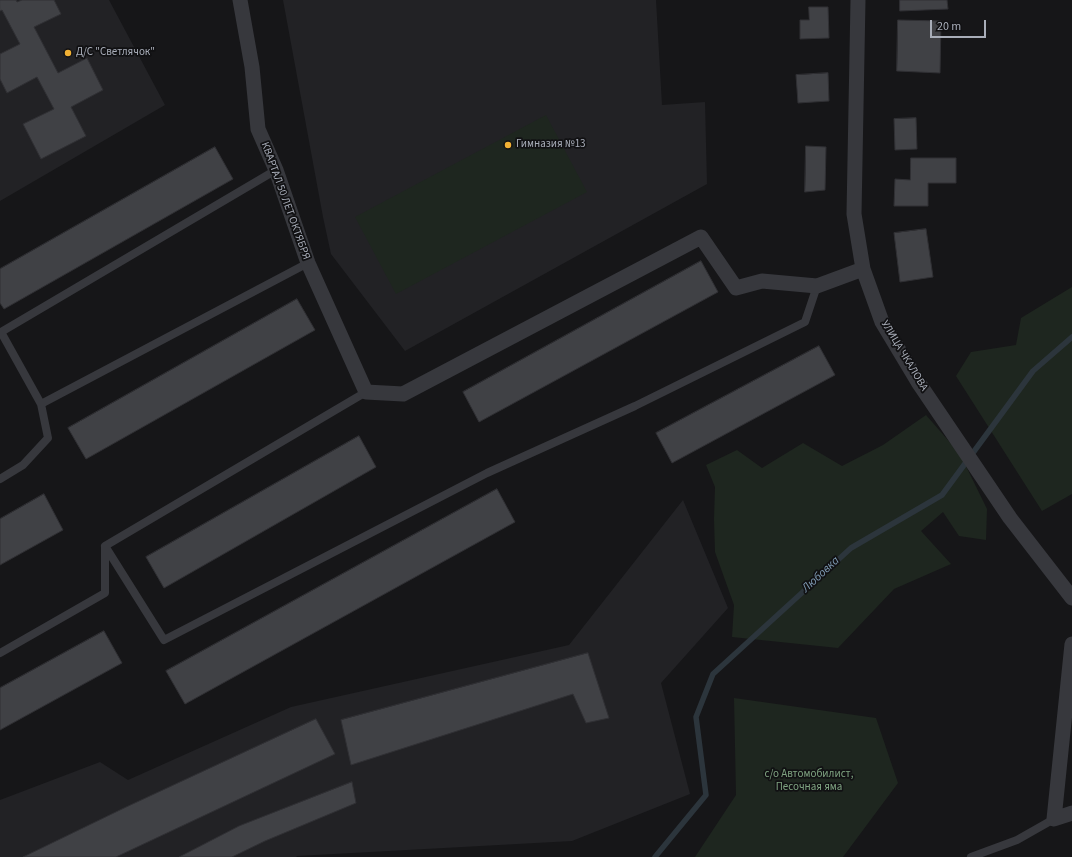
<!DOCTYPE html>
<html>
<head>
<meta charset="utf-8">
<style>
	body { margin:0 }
	#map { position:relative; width:1072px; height:857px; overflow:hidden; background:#161618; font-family:"Source Sans 3",sans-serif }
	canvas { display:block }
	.scale { position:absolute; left:930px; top:20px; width:56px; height:18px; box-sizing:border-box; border:2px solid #a8adb8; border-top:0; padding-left:5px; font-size:12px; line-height:14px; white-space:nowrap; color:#a8adb8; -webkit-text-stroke:3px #111113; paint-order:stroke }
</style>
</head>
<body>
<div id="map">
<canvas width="1072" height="857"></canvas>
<div class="scale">20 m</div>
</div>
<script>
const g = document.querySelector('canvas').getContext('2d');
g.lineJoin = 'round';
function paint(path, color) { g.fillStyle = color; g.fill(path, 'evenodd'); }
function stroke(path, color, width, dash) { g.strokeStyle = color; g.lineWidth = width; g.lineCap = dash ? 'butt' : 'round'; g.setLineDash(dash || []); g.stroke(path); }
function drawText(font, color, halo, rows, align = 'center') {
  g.font = font + ' "Source Sans 3",sans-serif'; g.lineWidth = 3.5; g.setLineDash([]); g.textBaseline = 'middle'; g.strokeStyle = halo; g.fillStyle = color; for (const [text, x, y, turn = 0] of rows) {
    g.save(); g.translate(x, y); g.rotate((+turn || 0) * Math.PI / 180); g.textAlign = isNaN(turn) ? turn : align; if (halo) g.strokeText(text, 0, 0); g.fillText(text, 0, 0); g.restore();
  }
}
const built = new Path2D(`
	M0,0H109L165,105L0,201Z
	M283,0H656L662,105L705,102L707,184L405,351L331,254L323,217Z
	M683,500L728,608L661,683L690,794L572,841L297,856L296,857H0V800L100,762L128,780L291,707L569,645Z`);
const green = new Path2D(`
	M546,115L587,192L396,294L355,217Z
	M1072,287V494L1042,511L956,376L971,352L1016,345L1021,318Z
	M926,415L960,454L987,509L986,540L959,536L943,512L921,531L951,564L894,589L838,648L732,637L734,605L715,552L714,519L715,487L706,465L737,450L762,468L803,443L842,466L883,445Z
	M734,698L876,718L898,783L843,857H695L736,795Z`);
const stream = new Path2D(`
	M655,857L706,795L696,717L713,674L851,548L942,495L1033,371L1072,337`);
const building = new Path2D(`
	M0,0H16L17,2L22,0H54L61,14L34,27L58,73L87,58L103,90L71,107L86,136L41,159L23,124L54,109L37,77L7,93L0,79V54L20,44L2,10L0,11Z
	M900,0H947L948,9L900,11Z
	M809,7H828L829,38L800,39V20H809Z
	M898,20L941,21L940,73L897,71Z
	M828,73L829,101L798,103L796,75Z
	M916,118L917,149L895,150L894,119Z
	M806,146L826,147L825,190L805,192Z
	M215,147L233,179L4,309L0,303V269Z
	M911,158H956V183H928V206H894L895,179L910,180Z
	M926,229L933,277L900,282L894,233Z
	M701,261L718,292L479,422L463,392Z
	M297,299L315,330L86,459L68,428Z
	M819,346L835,375L672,463L656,433Z
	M359,436L376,467L164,588L146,557Z
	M497,489L515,522L185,704L166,671Z
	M44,494L63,530L0,565V519Z
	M104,631L122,663L0,730V688Z
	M588,653L609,718L586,723L573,694L351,765L341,720Z
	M316,719L335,754L116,857H23L124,808Z
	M352,782L356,803L265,841L232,857H179L239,826Z`);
const lane = new Path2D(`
	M276,170L1,332L41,404L308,263
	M366,392L105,546L164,640L487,473L635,406L805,322L817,286
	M0,479L23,465L48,438L41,404
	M0,653L105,593V547
	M971,857L1017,840L1054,819`);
const street = new Path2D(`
	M240,0L252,67L258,129L276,170L308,263L366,392L403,394L701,237L736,288L762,281L817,286L863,269
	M858,0L854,214L863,269L882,322L918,382L1010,518L1072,598
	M1072,644L1054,819L1072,813`);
const markers = [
	[68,53,4,"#f2b134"],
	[508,145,4,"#f2b134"]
];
const poiNames = [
	["Д/С \"Светлячок\"",76,53],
	["Гимназия №13",516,145]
];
const streetNames = [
	["КВАРТАЛ 50 ЛЕТ ОКТЯБРЯ",285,201,70],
	["УЛИЦА ЧКАЛОВА",904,356,59]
];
const parkNames = [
	["с/о Автомобилист,",809,775],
	["Песочная яма",809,788]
];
const waterNames = [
	["Любовка",821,575,-43]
];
paint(built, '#222225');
paint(green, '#1e261f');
stroke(stream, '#2c353c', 5.5);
paint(building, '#404145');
stroke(building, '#303034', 1);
stroke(lane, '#37383d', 8);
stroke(street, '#37383d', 15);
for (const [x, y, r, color] of markers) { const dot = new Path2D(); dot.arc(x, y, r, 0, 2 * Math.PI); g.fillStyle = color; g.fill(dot); stroke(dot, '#111113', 1.5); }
drawText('11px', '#a8adb8', '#111113', poiNames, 'left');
drawText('11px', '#a8adb8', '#111113', streetNames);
drawText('11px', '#7fa381', '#111113', parkNames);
drawText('italic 12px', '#7f9bb3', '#111113', waterNames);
</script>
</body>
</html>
